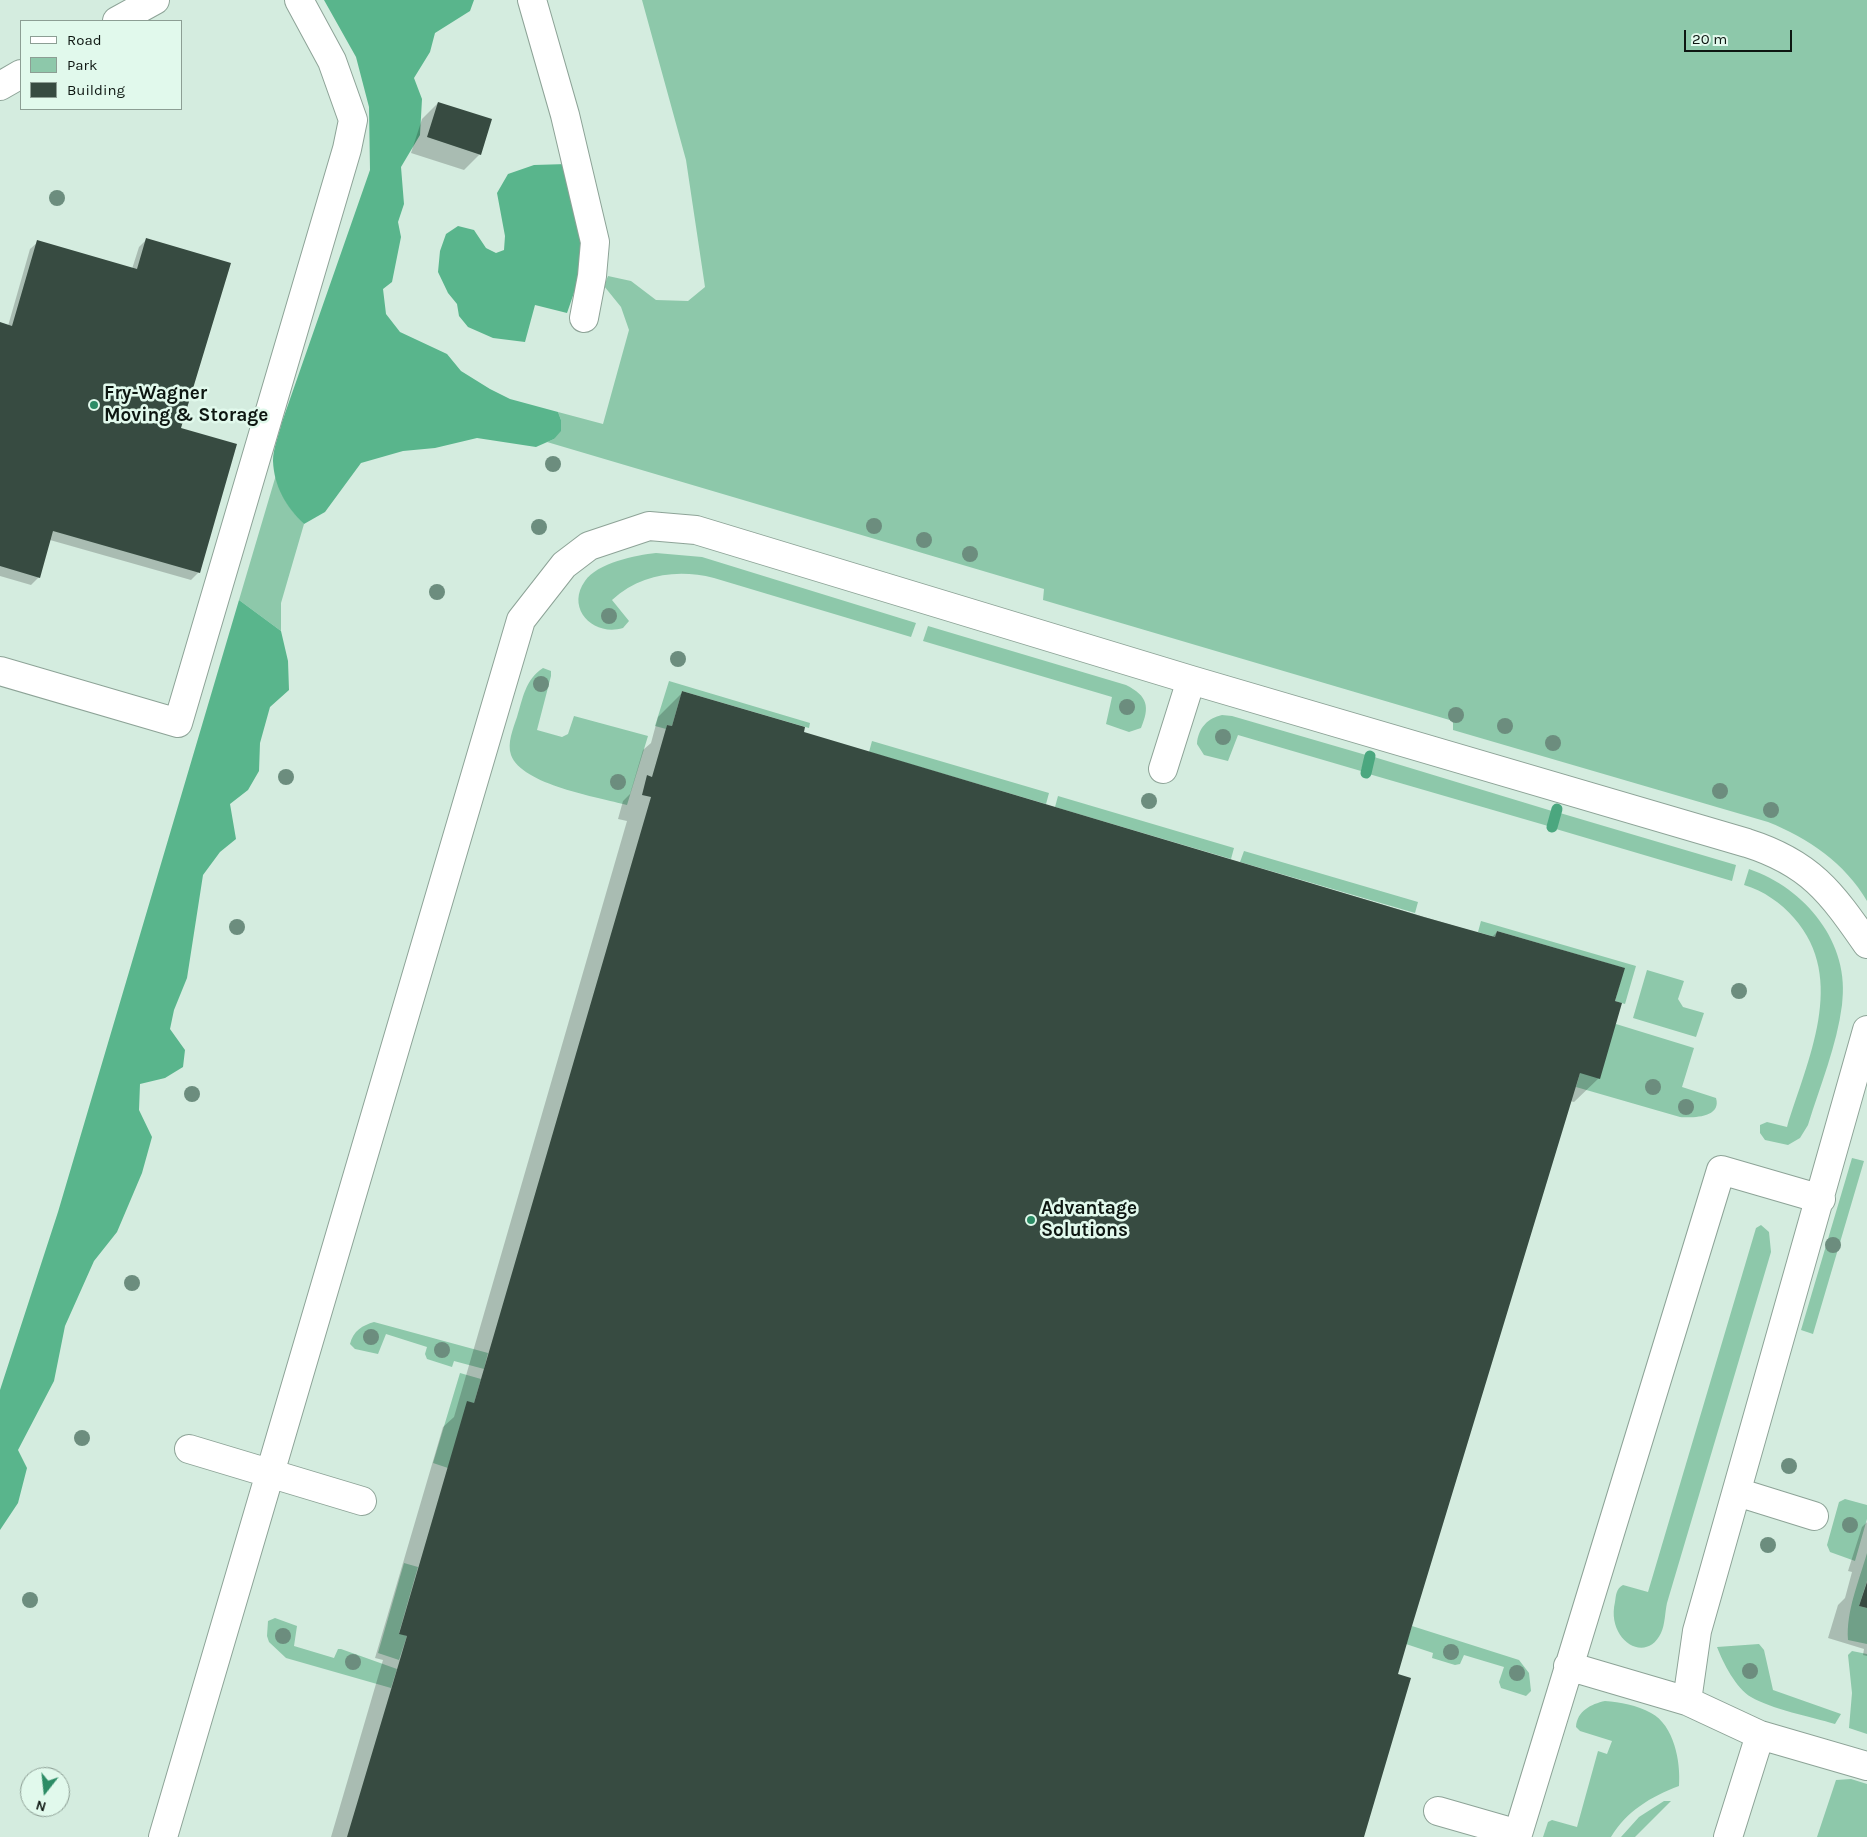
<!DOCTYPE html>
<html>
<head>
<meta charset="utf-8">
<style>
	body { margin:0 }
	#map { position:relative; width:1867px; height:1837px; overflow:hidden; background:#d4ecdf; font-family:Karla,sans-serif }
	canvas { display:block }
	.legend { position:absolute; left:20px; top:20px; width:162px; height:90px; box-sizing:border-box; background:#e1f9ec; border:1px solid #8c9e94; margin:0; padding:6px 9px; list-style:none; font-size:15px; color:#0d1611 }
	.legend li { display:flex; align-items:center; gap:10px; height:25px }
	.legend b { width:25px; border:1px solid #8c9e94 }
	.north { position:absolute; left:20px; top:1767px; width:50px; height:50px; box-sizing:border-box; background:#e1f9ec; border:1px solid #8c9e94; border-radius:50%; rotate:196deg; font-size:14px; font-weight:700; line-height:20px; text-align:center; color:#0d1611 }
	.north::after { content:''; display:block; margin:auto; width:18px; height:22px; background:#2c8c65; clip-path:polygon(50% 0,100% 100%,50% 72%,0 100%) }
	.scale { position:absolute; left:1684px; top:30px; width:108px; height:22px; box-sizing:border-box; border:2px solid #0d1611; border-top:0; padding-left:6px; font-size:15px; line-height:18px; white-space:nowrap; color:#0d1611; -webkit-text-stroke:4px #e1f9ec; paint-order:stroke }
</style>
</head>
<body>
<div id="map">
<canvas width="1867" height="1837"></canvas>
<ul class="legend">
<li><b style="height:6px;background:#fff"></b>Road</li>
<li><b style="height:14px;background:#8dc8aa"></b>Park</li>
<li><b style="height:14px;background:#374b41"></b>Building</li>
</ul>
<div class="north">N</div>
<div class="scale">20 m</div>
</div>
<script>
const g = document.querySelector('canvas').getContext('2d');
g.lineJoin = 'round';
function paint(path, color) { g.fillStyle = color; g.fill(path, 'evenodd'); }
function stroke(path, color, width, dash) { g.strokeStyle = color; g.lineWidth = width; g.lineCap = dash ? 'butt' : 'round'; g.setLineDash(dash || []); g.stroke(path); }
function drawText(font, color, halo, rows, align = 'center') {
  g.font = font + ' Karla,sans-serif'; g.lineWidth = 5; g.setLineDash([]); g.textBaseline = 'middle'; g.strokeStyle = halo; g.fillStyle = color; for (const [text, x, y, turn = 0] of rows) {
    g.save(); g.translate(x, y); g.rotate((+turn || 0) * Math.PI / 180); g.textAlign = isNaN(turn) ? turn : align; if (halo) g.strokeText(text, 0, 0); g.fillText(text, 0, 0); g.restore();
  }
}
const green = new Path2D(`
	M642,0H1867V901C1845,863 1808,838 1768,822L1453,730V721L1043,600L1044,589L547,442L554,439L561,420L558,412L603,424L629,330L621,307L604,286L608,276L631,281L656,300L688,301L705,287L686,160Z
	M276,475C280,495 289,509 304,524L281,603V631L239,600Z
	M656,553L702,557L916,623L911,637L714,578C677,569 641,574 612,600L629,621L623,628C594,637 565,609 585,581C597,563 636,555 656,553Z
	M928,626L1126,685C1148,696 1150,707 1141,728L1129,732L1106,724L1112,697L923,641Z
	M543,668L551,671V676L537,730L562,737L568,734L574,716L648,736L627,805C598,797 522,785 511,755C507,743 513,729 517,717C523,698 525,680 543,668Z
	M669,681L810,723L809,728L682,691L672,726L667,725L666,729L655,726Z
	M1222,715L1232,716L1366,755L1361,771L1238,735L1228,761L1204,755L1197,744C1198,728 1208,718 1222,715Z
	M872,741L1049,793L1046,804L869,752Z
	M1374,757L1552,811L1548,826L1369,774Z
	M1058,796L1234,848L1231,859L1055,807Z
	M1560,813L1736,865L1732,881L1556,829Z
	M1244,851L1418,902L1415,913L1240,862Z
	M1749,869C1805,888 1851,943 1842,1005C1837,1045 1820,1086 1808,1125L1800,1138L1788,1145L1765,1140L1760,1133V1125L1767,1122L1787,1127C1807,1061 1848,979 1794,918C1781,903 1764,891 1744,885Z
	M1481,921L1636,966L1625,1004L1615,1001L1624,968L1497,931L1495,937L1478,932Z
	M1647,970L1684,981L1678,999L1683,1007L1704,1013L1696,1037L1633,1018Z
	M1616,1024L1694,1048L1682,1087L1716,1098C1722,1118 1692,1118 1680,1117L1576,1087L1580,1073Z
	M1852,1158L1864,1161L1813,1334L1801,1330Z
	M1761,1225L1769,1232L1771,1252L1667,1603C1665,1612 1665,1625 1661,1633C1646,1665 1606,1640 1615,1602C1616,1595 1616,1589 1623,1585L1648,1592L1756,1228Z
	M374,1322L488,1353L484,1369L454,1361L452,1367L427,1359L425,1354L427,1347L386,1334L378,1354L355,1349L350,1344C353,1331 363,1325 374,1322Z
	M460,1373L481,1379L474,1403L448,1468L433,1463Z
	M1845,1499L1867,1505V1519L1855,1561L1830,1552L1827,1545L1839,1502Z
	M1867,1553V1581L1859,1606L1867,1608V1644L1848,1640C1846,1611 1859,1581 1867,1553Z
	M404,1563L418,1567L399,1633L407,1636L399,1660L378,1653Z
	M275,1618L297,1626L294,1646L334,1658L338,1649H341L397,1669L391,1688L286,1658L269,1642L267,1636L268,1621Z
	M1412,1626L1519,1660L1529,1673L1531,1691L1526,1696L1523,1695L1501,1688L1499,1682L1504,1667L1464,1655L1460,1664L1455,1665L1432,1658L1433,1653L1406,1644Z
	M1759,1644L1764,1650L1773,1690L1841,1714L1835,1724C1812,1717 1771,1709 1751,1697C1736,1688 1723,1663 1717,1647Z
	M1852,1651L1867,1654V1734L1849,1728L1852,1693L1848,1655Z
	M1605,1701C1620,1702 1637,1705 1651,1713C1674,1725 1681,1762 1679,1786C1650,1797 1627,1811 1611,1837H1543L1548,1822L1552,1820L1577,1827L1598,1751L1607,1754L1612,1741L1580,1731L1576,1727C1577,1711 1591,1704 1605,1701Z
	M1851,1779L1867,1784V1837H1817L1836,1780Z
	M1664,1801H1671L1635,1837H1621L1639,1817Z`);
const forest = new Path2D(`
	M324,0H474L470,11L435,33L430,52L414,78L422,99L420,135L401,167L404,204L398,222L401,237L392,282L383,289L386,314L400,332L447,354L461,371L490,389L510,399L558,412L561,420V431L554,439L536,447L477,438L435,448L403,451L361,463L325,512L304,524C286,507 274,486 273,461C273,449 279,434 282,422L370,170L369,107L356,57Z
	M567,164L586,258L567,313L535,305L525,342L493,338L468,327L459,316L457,304L448,293L438,272L440,251L446,234L458,226L474,230L486,248L496,253L504,250L505,236L497,193L508,174L534,165Z
	M239,600L281,631L288,661L289,690L270,707L260,743L259,771L248,790L230,804L236,839L220,852L203,875L187,978L174,1010L170,1029L185,1050L183,1067L165,1078L140,1084L139,1110L152,1137L142,1173L117,1232L94,1261L65,1326L54,1381L18,1450L27,1468L18,1503L0,1530V1390L58,1212Z`);
const shadow = new Path2D(`
	M438,103L480,154L464,170L411,153L422,119Z
	M147,239L180,429L199,572L191,580L50,540L39,577L31,585L0,576V324L8,326L30,249L38,242L132,269L139,247Z
	M683,692L802,733L1492,937L1497,932L1613,1001L1599,1078L1574,1102L1570,1101L1396,1675L1363,1837H331L383,1660L375,1658L443,1427L454,1417L627,821L618,819L623,801L630,794L643,750L651,743L658,717Z
	M1867,1522V1656L1863,1655L1864,1649L1828,1638L1838,1605L1845,1598L1852,1572L1848,1571L1862,1527Z`);
const stream = new Path2D(`
	M1366,773L1370,756
	M1552,827L1557,809`);
const building = new Path2D(`
	M438,102L492,119L481,155L427,137Z
	M146,238L231,263L181,428L237,444L200,573L53,531L40,578L0,566V322L12,326L37,240L137,269Z
	M682,691L805,727L804,732L1424,917L1495,937L1497,931L1625,968L1615,1001L1622,1003L1600,1079L1580,1073L1412,1626L1398,1674L1411,1678L1364,1837H347L407,1636L399,1634L467,1401L474,1403L651,797L642,795L647,775L652,777L667,725L672,726Z
	M1867,1582V1608L1859,1606Z`);
const minor = new Path2D(`
	M532,0L565,115L595,242L592,276L584,318
	M0,671L178,723L347,149L353,120L332,61L299,0
	M1163,769L1191,680
	M1867,1030L1697,1631L1687,1701L1760,1735L1867,1766
	M189,1449L362,1501
	M1737,1492L1814,1516
	M1568,1666L1687,1701
	M1438,1811L1518,1834
	M163,1837L521,620L564,565L589,546L649,526L696,530L1191,680L1747,843C1810,863 1831,892 1867,944
	M1517,1837L1721,1170L1821,1199
	M1728,1837L1760,1735`);
const major = new Path2D(`
	M117,21L155,0
	M0,86L21,74`);
const trees = [
	[57,198],
	[553,464],
	[874,526],
	[539,527],
	[924,540],
	[970,554],
	[437,592],
	[609,616],
	[678,659],
	[541,684],
	[1127,707],
	[1456,715],
	[1505,726],
	[1223,737],
	[1553,743],
	[286,777],
	[618,782],
	[1720,791],
	[1149,801],
	[1771,810],
	[237,927],
	[1739,991],
	[1653,1087],
	[192,1094],
	[1686,1107],
	[1833,1245],
	[132,1283],
	[371,1337],
	[442,1350],
	[82,1438],
	[1789,1466],
	[1850,1525],
	[1768,1545],
	[30,1600],
	[283,1636],
	[1451,1652],
	[353,1662],
	[1750,1671],
	[1517,1673]
];
const markers = [
	[94,405,5,"#2c8c65"],
	[1031,1220,5,"#2c8c65"]
];
const poiNames = [
	["Fry-Wagner",104,394],
	["Moving & Storage",104,416],
	["Advantage",1041,1209],
	["Solutions",1041,1231]
];
paint(green, '#8dc8aa');
paint(forest, '#59b58c');
paint(shadow, '#0003');
stroke(stream, '#4ba77f', 11);
paint(building, '#374b41');
stroke(minor, '#8da397', 30);
stroke(major, '#8da397', 30);
stroke(minor, '#fff', 28);
stroke(major, '#fff', 28);
g.fillStyle = '#6c8d7e';
for (const [x, y] of trees) { g.beginPath(); g.arc(x, y, 8, 0, 2 * Math.PI); g.fill(); }
for (const [x, y, r, color] of markers) { const dot = new Path2D(); dot.arc(x, y, r, 0, 2 * Math.PI); g.fillStyle = color; g.fill(dot); stroke(dot, '#e1f9ec', 2); }
drawText('bold 19px', '#0d1611', '#e1f9ec', poiNames, 'left');
</script>
</body>
</html>
